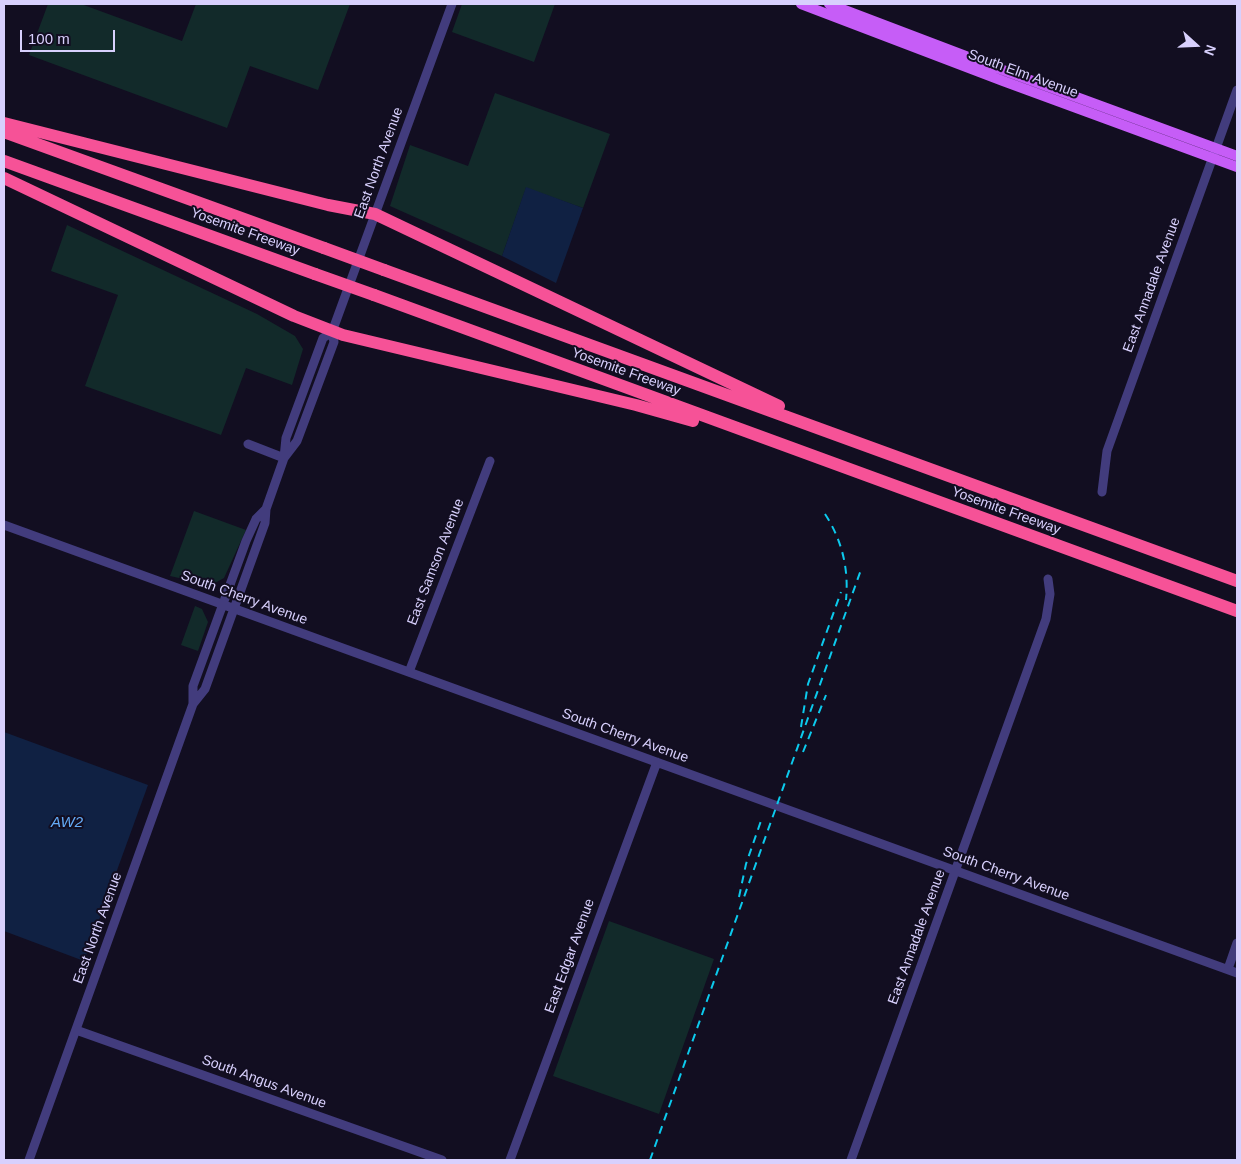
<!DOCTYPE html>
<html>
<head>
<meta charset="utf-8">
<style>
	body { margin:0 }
	#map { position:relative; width:1241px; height:1164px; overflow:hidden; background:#120e21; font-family:Arial,sans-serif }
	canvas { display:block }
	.frame { position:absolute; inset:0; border:5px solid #d8d0fd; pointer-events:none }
	.north { position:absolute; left:1171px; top:20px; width:50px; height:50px; -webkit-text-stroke:4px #120e21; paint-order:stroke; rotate:110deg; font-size:14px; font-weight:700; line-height:20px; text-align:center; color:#d8d0fd }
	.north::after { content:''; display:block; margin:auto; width:18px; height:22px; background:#d8d0fd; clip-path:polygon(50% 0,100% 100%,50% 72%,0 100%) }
	.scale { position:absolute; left:20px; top:30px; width:95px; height:22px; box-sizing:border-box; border:2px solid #d8d0fd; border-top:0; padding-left:6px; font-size:15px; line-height:18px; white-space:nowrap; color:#d8d0fd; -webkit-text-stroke:4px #120e21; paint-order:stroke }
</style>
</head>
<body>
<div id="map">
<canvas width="1241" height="1164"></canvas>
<div class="frame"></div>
<div class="north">N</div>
<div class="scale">100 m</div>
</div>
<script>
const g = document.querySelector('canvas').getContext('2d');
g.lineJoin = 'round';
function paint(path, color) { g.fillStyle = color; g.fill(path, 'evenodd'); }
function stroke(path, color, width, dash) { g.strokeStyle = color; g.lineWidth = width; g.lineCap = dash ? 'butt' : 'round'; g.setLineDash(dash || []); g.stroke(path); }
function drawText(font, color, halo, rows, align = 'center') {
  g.font = font + ' Arial,sans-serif'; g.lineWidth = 4; g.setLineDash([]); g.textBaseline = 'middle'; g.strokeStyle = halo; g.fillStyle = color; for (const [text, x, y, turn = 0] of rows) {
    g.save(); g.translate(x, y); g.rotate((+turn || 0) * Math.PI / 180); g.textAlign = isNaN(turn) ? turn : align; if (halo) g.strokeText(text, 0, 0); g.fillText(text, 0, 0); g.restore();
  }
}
const green = new Path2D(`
	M48,4H81L182,41L196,4H350L318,90L250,66L227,128L29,55Z
	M462,4H555L534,62L452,32Z
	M495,93L610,134L583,208L526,188L502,256L390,206L410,145L468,166Z
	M67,225L257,314L295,336L303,349L292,385L246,368L221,435L85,386L118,295L51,271Z
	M194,511L246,530L224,578L211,585L170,576Z
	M195,606L202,609L208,622L198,651L181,645Z
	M609,921L714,959L659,1114L553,1076Z`);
const water = new Path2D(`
	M526,187L583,208L556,283L502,256Z
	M4,732L148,785L84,961L4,931Z`);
const minor = new Path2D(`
	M248,444L284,458L297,441L334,342L332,332L452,4
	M1102,492L1107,451L1237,90
	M4,525L1237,973
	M409,672L490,461
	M193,704V686L246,541L256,519L266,509
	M1228,969L1237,943
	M76,1030L442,1160
	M29,1160L193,704L205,689L265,523L266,509L284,458L286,438L323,338L332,332
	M510,1160L657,762
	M851,1160L1046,619L1050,594L1048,579`);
const major = new Path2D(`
	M801,4L1003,81L1237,167
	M829,4L992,66L1237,156`);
const highway = new Path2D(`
	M4,123L328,205L375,214L779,406
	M4,132L324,248
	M4,161L315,274
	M4,178L294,316L343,335L636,405L693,421
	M384,270L1237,581
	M374,295L1237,611`);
const rail = new Path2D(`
	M825,514C842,540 849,569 846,600
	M801,727L808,684L841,592
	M803,752L826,695
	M739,897L746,864L762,818
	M650,1160L862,567`);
const highwayBridge = new Path2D(`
	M324,248L384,270
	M315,274L374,295`);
const streetNames = [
	["South Elm Avenue",1023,74,20],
	["East North Avenue",379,163,-70],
	["Yosemite Freeway",245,232,20],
	["East Annadale Avenue",1152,285,-70],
	["Yosemite Freeway",626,372,20],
	["Yosemite Freeway",1006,511,20],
	["East Samson Avenue",436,562,-69],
	["South Cherry Avenue",244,598,20],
	["South Cherry Avenue",625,736,20],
	["South Cherry Avenue",1006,874,20],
	["East North Avenue",98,928,-70],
	["East Annadale Avenue",917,937,-70],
	["East Edgar Avenue",570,956,-70],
	["South Angus Avenue",264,1082,20]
];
const waterNames = [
	["AW2",67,823]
];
paint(green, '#122a2a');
paint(water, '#102143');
stroke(minor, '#423c7d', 9);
stroke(major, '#c65df7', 10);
stroke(highway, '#f65297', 12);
stroke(rail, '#0ccaed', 2, [8, 6]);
stroke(highwayBridge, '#f65297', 12);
drawText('14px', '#d8d0fd', '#120e21', streetNames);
drawText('italic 15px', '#64abf7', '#120e21', waterNames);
</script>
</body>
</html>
